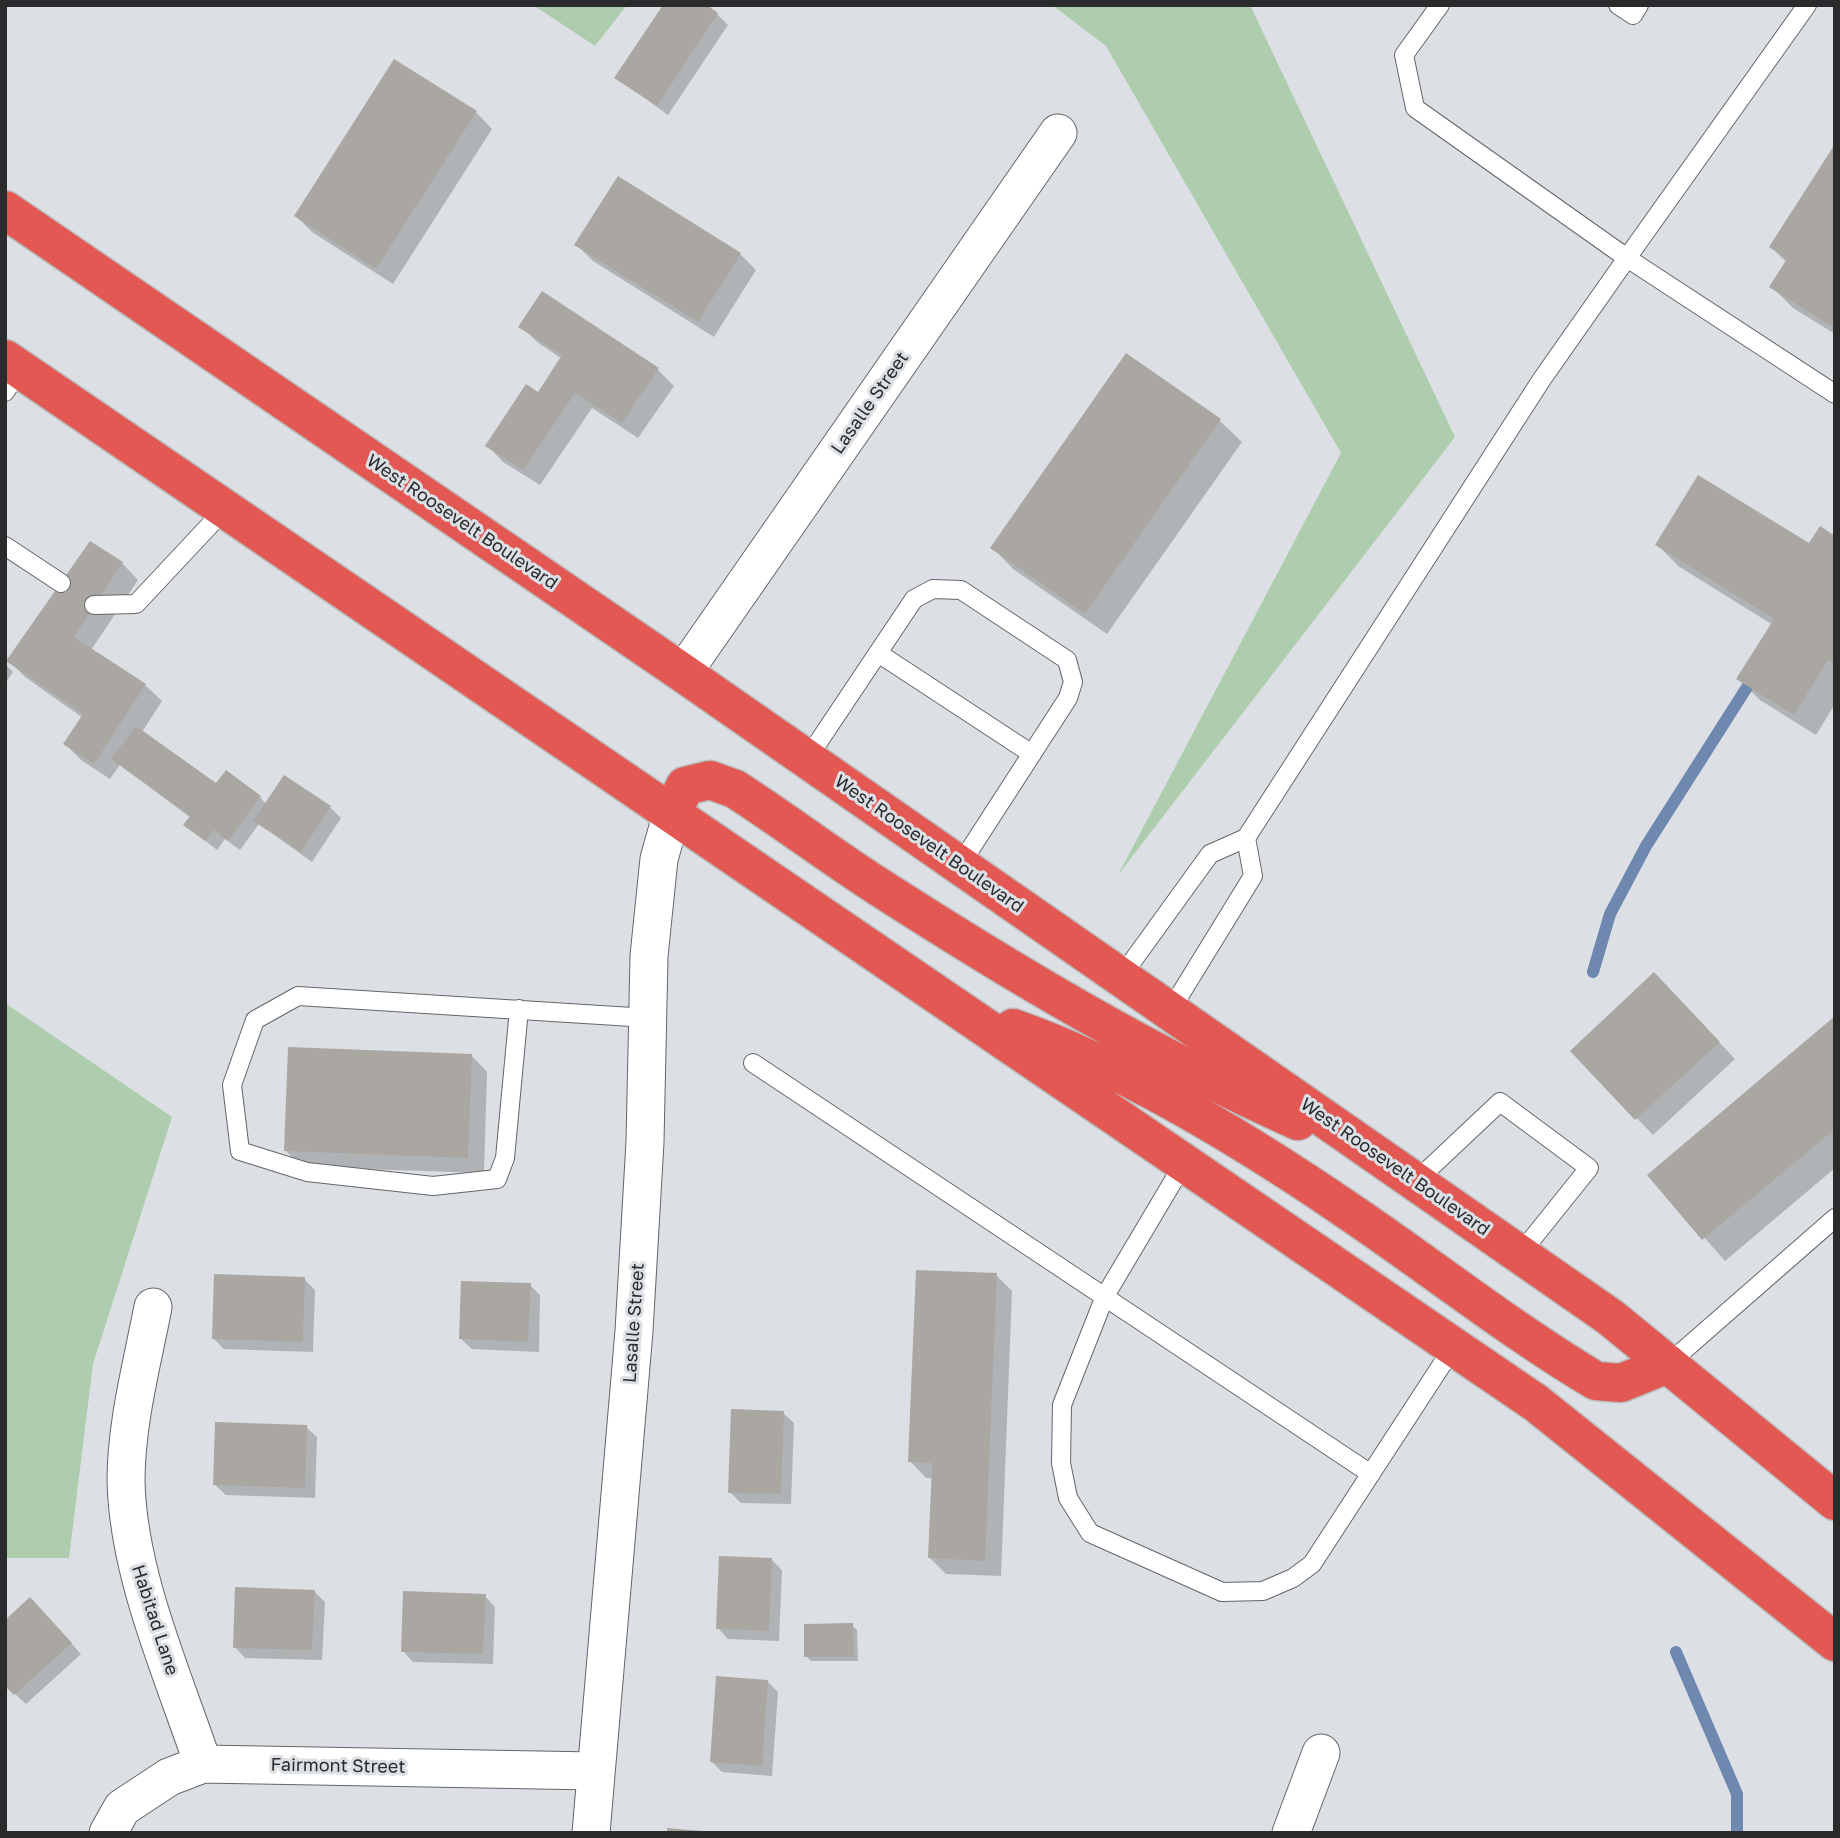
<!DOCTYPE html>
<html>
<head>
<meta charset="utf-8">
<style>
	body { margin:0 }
	#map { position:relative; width:1840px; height:1838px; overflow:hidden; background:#dce0e4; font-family:"Golos Text",sans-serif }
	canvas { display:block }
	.frame { position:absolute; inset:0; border:7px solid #292b2c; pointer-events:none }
</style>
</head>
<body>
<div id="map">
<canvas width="1840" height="1838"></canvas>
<div class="frame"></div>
</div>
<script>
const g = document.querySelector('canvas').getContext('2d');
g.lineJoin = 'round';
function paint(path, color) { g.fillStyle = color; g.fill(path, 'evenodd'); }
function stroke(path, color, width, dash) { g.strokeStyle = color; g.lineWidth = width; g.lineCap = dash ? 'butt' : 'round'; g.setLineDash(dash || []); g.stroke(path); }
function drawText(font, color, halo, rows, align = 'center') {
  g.font = font + ' "Golos Text",sans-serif'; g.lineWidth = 6; g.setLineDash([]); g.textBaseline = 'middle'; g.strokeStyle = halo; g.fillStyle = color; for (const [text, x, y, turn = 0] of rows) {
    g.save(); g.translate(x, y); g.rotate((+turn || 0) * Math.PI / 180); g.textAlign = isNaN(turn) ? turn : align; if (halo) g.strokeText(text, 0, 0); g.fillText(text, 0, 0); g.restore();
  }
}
const green = new Path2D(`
	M533,5H627L595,46Z
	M1052,5H1250L1455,437L1118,875L1341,453L1106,46Z
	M5,1003L172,1117L93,1364L69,1558H5Z`);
const shadow = new Path2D(`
	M717,14L728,25L668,115L617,78Z
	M476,112L492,129L393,284L312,232L296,216Z
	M1835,147V334L1793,308L1771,286L1787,263L1771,247Z
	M577,245L740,254L756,270L714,337L593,261Z
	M521,326L658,370L674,386L638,438L592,408L540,485L503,462L487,445L538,395L562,359L537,342Z
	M1127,356L1220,421L1242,442L1107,634L1013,569L992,547Z
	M1835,538V704L1816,735L1760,700L1738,678L1773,625L1678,566L1657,544L1810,546Z
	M122,563L138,580L91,650L145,685L162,701L142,732L217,786L260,797L266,804L284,777L330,807L341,818L312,862L259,824L240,850L225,839L217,850L185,825L191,818L120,765L110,779L81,760L65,744L83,718L25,677L9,661Z
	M5,664L13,672L5,684Z
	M1670,990L1735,1059L1653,1135L1572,1051Z
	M1835,1018V1168L1725,1261L1649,1175Z
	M471,1055L487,1072L484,1173L302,1167L286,1151Z
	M996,1275L1012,1291L1001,1576L946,1574L930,1558L933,1478H926L910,1461Z
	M304,1279L315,1290L313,1352L224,1349L213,1338Z
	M530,1285L540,1295L539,1352L472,1349L461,1339Z
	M783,1413L794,1423L791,1504L741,1503L730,1492Z
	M306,1427L317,1437L315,1498L226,1495L215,1485Z
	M771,1559L782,1570L779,1641L728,1639L718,1628Z
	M314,1591L325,1602L322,1660L245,1658L235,1647Z
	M485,1596L495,1607L493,1664L413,1662L403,1651Z
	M41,1610L81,1654L26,1704L15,1694Z
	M852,1625L857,1630L858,1661H811L806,1656Z
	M767,1681L778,1692L772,1776L722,1772L711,1761Z`);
const stream = new Path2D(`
	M1593,972L1610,914L1646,846L1756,673
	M1676,1652L1737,1794V1833`);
const building = new Path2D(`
	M663,5H707L718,13L657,106L614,78Z
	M394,59L477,111L376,269L294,216Z
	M1835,144V319L1831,326L1769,287L1787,259L1769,247Z
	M618,176L741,253L698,322L574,245Z
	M542,291L659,368L622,423L575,393L523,470L485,446L526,384L538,392L562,355L518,327Z
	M1126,353L1221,419L1085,614L990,548Z
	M1698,475L1809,543L1820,526L1835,536V665L1828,660L1794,715L1736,679L1774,619L1655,545Z
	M90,541L123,562L74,637L146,684L94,764L63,744L83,714L6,661Z
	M136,726L216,783L226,770L261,796L228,841L214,830L205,841L183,825L190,816L111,759Z
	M284,775L331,806L301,852L253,821Z
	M1654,972L1720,1042L1635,1120L1570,1051Z
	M1835,1016V1129L1702,1240L1647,1175Z
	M288,1047L472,1054L468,1158L284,1151Z
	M916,1270L997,1273L985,1561L928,1558L932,1463L908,1462Z
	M214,1274L305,1277L303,1342L212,1339Z
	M461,1281L531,1283L528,1342L459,1339Z
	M731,1409L784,1411L781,1494L728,1493Z
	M215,1422L307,1425L305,1488L213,1485Z
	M719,1556L772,1558L769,1631L716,1629Z
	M235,1587L315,1590L312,1650L233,1648Z
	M403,1591L486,1594L483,1654L401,1652Z
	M30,1597L72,1643L14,1695L5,1686V1620Z
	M853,1623L854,1657H804V1624Z
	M716,1676L768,1680L762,1766L710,1762Z
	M667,1828L702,1831L701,1833H667Z`);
const lane = new Path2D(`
	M1440,5L1404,55L1415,108L1627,258L1807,5
	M1618,5L1633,15L1639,5
	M5,392L20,369
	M5,546L61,583
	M94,605L136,604L225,509
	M878,653L1032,754
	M807,759L914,599L933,589L961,590L1067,660L1073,682L1068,698L960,865
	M1121,977L1210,854L1246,838L1542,379L1627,258L1835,394
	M519,1009L505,1158L497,1179L433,1186L307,1172L240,1151L232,1085L255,1020L298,996L648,1018
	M1170,1011L1253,876L1246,838
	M753,1063L1371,1474
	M1184,1163L1105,1296L1062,1405L1061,1463L1068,1498L1090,1533L1222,1592L1263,1591L1293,1578L1312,1564L1454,1346
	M1415,1182L1500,1102L1589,1168L1520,1254
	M1668,1364L1835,1218`);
const street = new Path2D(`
	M683,673L1058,133
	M153,1307C142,1364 126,1423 126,1481C128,1575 173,1675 203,1764
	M108,1833L122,1808L169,1777L203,1764L595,1771
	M591,1833L634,1331L645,1142L649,956L659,859L672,813
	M1291,1833L1321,1753`);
const highway = new Path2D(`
	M5,210L683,673L1610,1317L1835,1501
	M5,359L1536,1403L1835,1642
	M672,813L685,786L710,780L735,789C783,820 828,854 876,885C1011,972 1151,1056 1298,1121
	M1013,1028C1125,1067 1249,1143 1347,1210C1430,1266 1509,1329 1596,1381L1621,1383L1668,1364`);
const streetNames = [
	["Lasalle Street",870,403,-55],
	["West Roosevelt Boulevard",462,522,34],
	["West Roosevelt Boulevard",929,844,35],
	["West Roosevelt Boulevard",1395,1167,35],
	["Lasalle Street",634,1323,-86],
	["Habitad Lane",155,1620,72],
	["Fairmont Street",338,1766,1]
];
paint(green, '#aecdae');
paint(shadow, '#0003');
stroke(stream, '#6e88b0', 12);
paint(building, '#aaa6a2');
stroke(lane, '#63666a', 20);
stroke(street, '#63666a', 39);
stroke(highway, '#bbb', 41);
stroke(lane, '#fff', 18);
stroke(street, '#fff', 37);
stroke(highway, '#e35852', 38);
drawText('18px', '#292b2c', '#dce0e4', streetNames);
</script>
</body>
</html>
